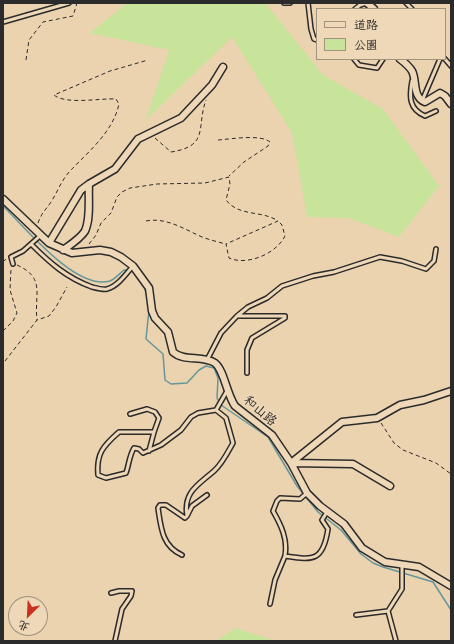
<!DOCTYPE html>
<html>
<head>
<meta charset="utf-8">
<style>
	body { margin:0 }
	#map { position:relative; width:454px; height:644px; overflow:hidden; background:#ebd3b0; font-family:Delius,"LXGW WenKai TC",sans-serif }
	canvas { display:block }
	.frame { position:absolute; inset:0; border:4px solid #2b2b2b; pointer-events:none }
	.legend { position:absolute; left:316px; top:8px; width:130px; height:52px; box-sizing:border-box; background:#eed8b7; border:1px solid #a0937f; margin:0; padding:5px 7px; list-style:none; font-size:12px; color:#2b2b2b }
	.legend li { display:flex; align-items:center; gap:8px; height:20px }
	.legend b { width:20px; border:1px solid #a0937f }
	.north { position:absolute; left:8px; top:596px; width:40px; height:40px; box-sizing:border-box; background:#eed8b7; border:1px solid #a0937f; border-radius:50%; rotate:204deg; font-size:11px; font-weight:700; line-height:16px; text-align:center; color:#2b2b2b }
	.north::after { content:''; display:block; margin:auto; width:14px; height:18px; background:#c8321e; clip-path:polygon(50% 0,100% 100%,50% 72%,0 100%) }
</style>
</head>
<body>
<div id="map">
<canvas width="454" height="644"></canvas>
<div class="frame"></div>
<ul class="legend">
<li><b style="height:5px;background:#eed8b7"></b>道路</li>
<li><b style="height:11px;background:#c8e39a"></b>公園</li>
</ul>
<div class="north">北</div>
</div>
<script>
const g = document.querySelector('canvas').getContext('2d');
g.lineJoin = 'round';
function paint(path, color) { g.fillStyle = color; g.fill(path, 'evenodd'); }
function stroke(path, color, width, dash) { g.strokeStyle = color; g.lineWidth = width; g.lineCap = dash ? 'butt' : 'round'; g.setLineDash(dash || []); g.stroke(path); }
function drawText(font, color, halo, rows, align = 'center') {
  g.font = font + ' Delius,"LXGW WenKai TC",sans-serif'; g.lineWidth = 3; g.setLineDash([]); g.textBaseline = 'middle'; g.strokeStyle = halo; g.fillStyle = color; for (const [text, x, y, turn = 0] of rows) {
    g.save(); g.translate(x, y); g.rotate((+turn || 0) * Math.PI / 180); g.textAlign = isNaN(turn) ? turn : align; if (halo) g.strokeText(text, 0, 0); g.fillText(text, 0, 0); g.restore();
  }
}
const green = new Path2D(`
	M127,3H265L323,75L383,109L439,186L399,237L349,218L307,217L292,133L232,37L146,120L169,50L90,33Z
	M235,628L276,641H216Z`);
const stream = new Path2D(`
	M3,206C25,227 76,291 110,281C115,279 120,273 124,270L134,271
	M144,285L147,297
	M149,310L146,339L163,354L165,380L171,384L187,383L199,370L206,366L214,368L218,378L217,398L221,405L268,437L297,486L318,512L341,530L361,554L373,563L383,567L433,582L451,610`);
const path = new Path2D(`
	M26,60L29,40L43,22L73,16L77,3
	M155,138L171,152C210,146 196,127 206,100
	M218,140C231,139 261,134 270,142L268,146L244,162L229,176
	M146,221C166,217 184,229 202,237C210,240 218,242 226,244
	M38,223C42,212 45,211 51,202C58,191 61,181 70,171C89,151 113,132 119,104L116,99C100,98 66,105 54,95L110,71L148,60
	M89,244L96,235L101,223L111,213L117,197L122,192L130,188L157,184L205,183L229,177L230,184L226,200C239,217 262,210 278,221L226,244L229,258C247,266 276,254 285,236L282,225L278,221
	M3,262L7,258
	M17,265C46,278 34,294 37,320
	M3,331L13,321L17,313L10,290L11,268
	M5,361L37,320L49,316L56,307L67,287
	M381,423L394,443L403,450L436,463L451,474`);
const lane = new Path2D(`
	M284,3H290
	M308,3L311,29L314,39L317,40
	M406,3L412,9
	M355,9L360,5L367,3
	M3,22L69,3
	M354,59L359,65L377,68L383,59
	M445,59L451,66
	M412,81C409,97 409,109 425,116L436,111
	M422,101L440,59
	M31,244C50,263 67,278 92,287C96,288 103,290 107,289C118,286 126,274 133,266
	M13,264L11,257L23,251L41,235
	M238,316H285V318L252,338L247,350V373
	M207,360L221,333L237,316L248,307L267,298L282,286L313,276L334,272L380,257L402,261L426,269L434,261L436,249
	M216,410L227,391
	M130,414L147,409L155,412L159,418L154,432H119C103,446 96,454 98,475L106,478L126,473C129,465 129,456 134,448L139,449L143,453L161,445L181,430L191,417L198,413L216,410L226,418L233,443C228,452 222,464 214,471C198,485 183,492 187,516L185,518L166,505H160L158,508C161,528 162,546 182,555
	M149,451L154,432
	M187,516L192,506L207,495
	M285,556C288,539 281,525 273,511L277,501L280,498L300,499L307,493
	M111,593L119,591H132L131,596L122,609L115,641
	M270,604L275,580L285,556C313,560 323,562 328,529L322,520L327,512
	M388,611L402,589V565
	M356,615L388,611L396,641`);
const street = new Path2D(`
	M367,3L374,9
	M400,59C404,62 409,66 412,71C417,80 412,97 425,102L440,93L445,96L451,104
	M3,199L49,243L72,253L100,250L111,252L121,257L133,266L149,288L152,311L155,318L168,332L173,352C184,362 202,355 215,363C224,370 227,395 235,406L272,435L291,463L307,493L320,506L344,524L362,548L385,562L419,567L451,586
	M49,243L81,190L89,184
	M63,250C70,245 80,239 85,231C91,218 88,198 89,184L115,169L138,139L181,118L212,85L223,67
	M390,486L353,464L291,463L342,422L377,418L400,405L424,400L451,391`);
const streetNames = [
	["和山路",260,411,40]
];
paint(green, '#c8e39a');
stroke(stream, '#65969c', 1.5);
stroke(lane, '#2b2b2b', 6);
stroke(street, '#2b2b2b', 9);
stroke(path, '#2b2b2b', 1, [4, 3]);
stroke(lane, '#eed8b7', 3);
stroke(street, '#eed8b7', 6);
drawText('13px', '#2b2b2b', '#eed8b7', streetNames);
</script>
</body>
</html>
